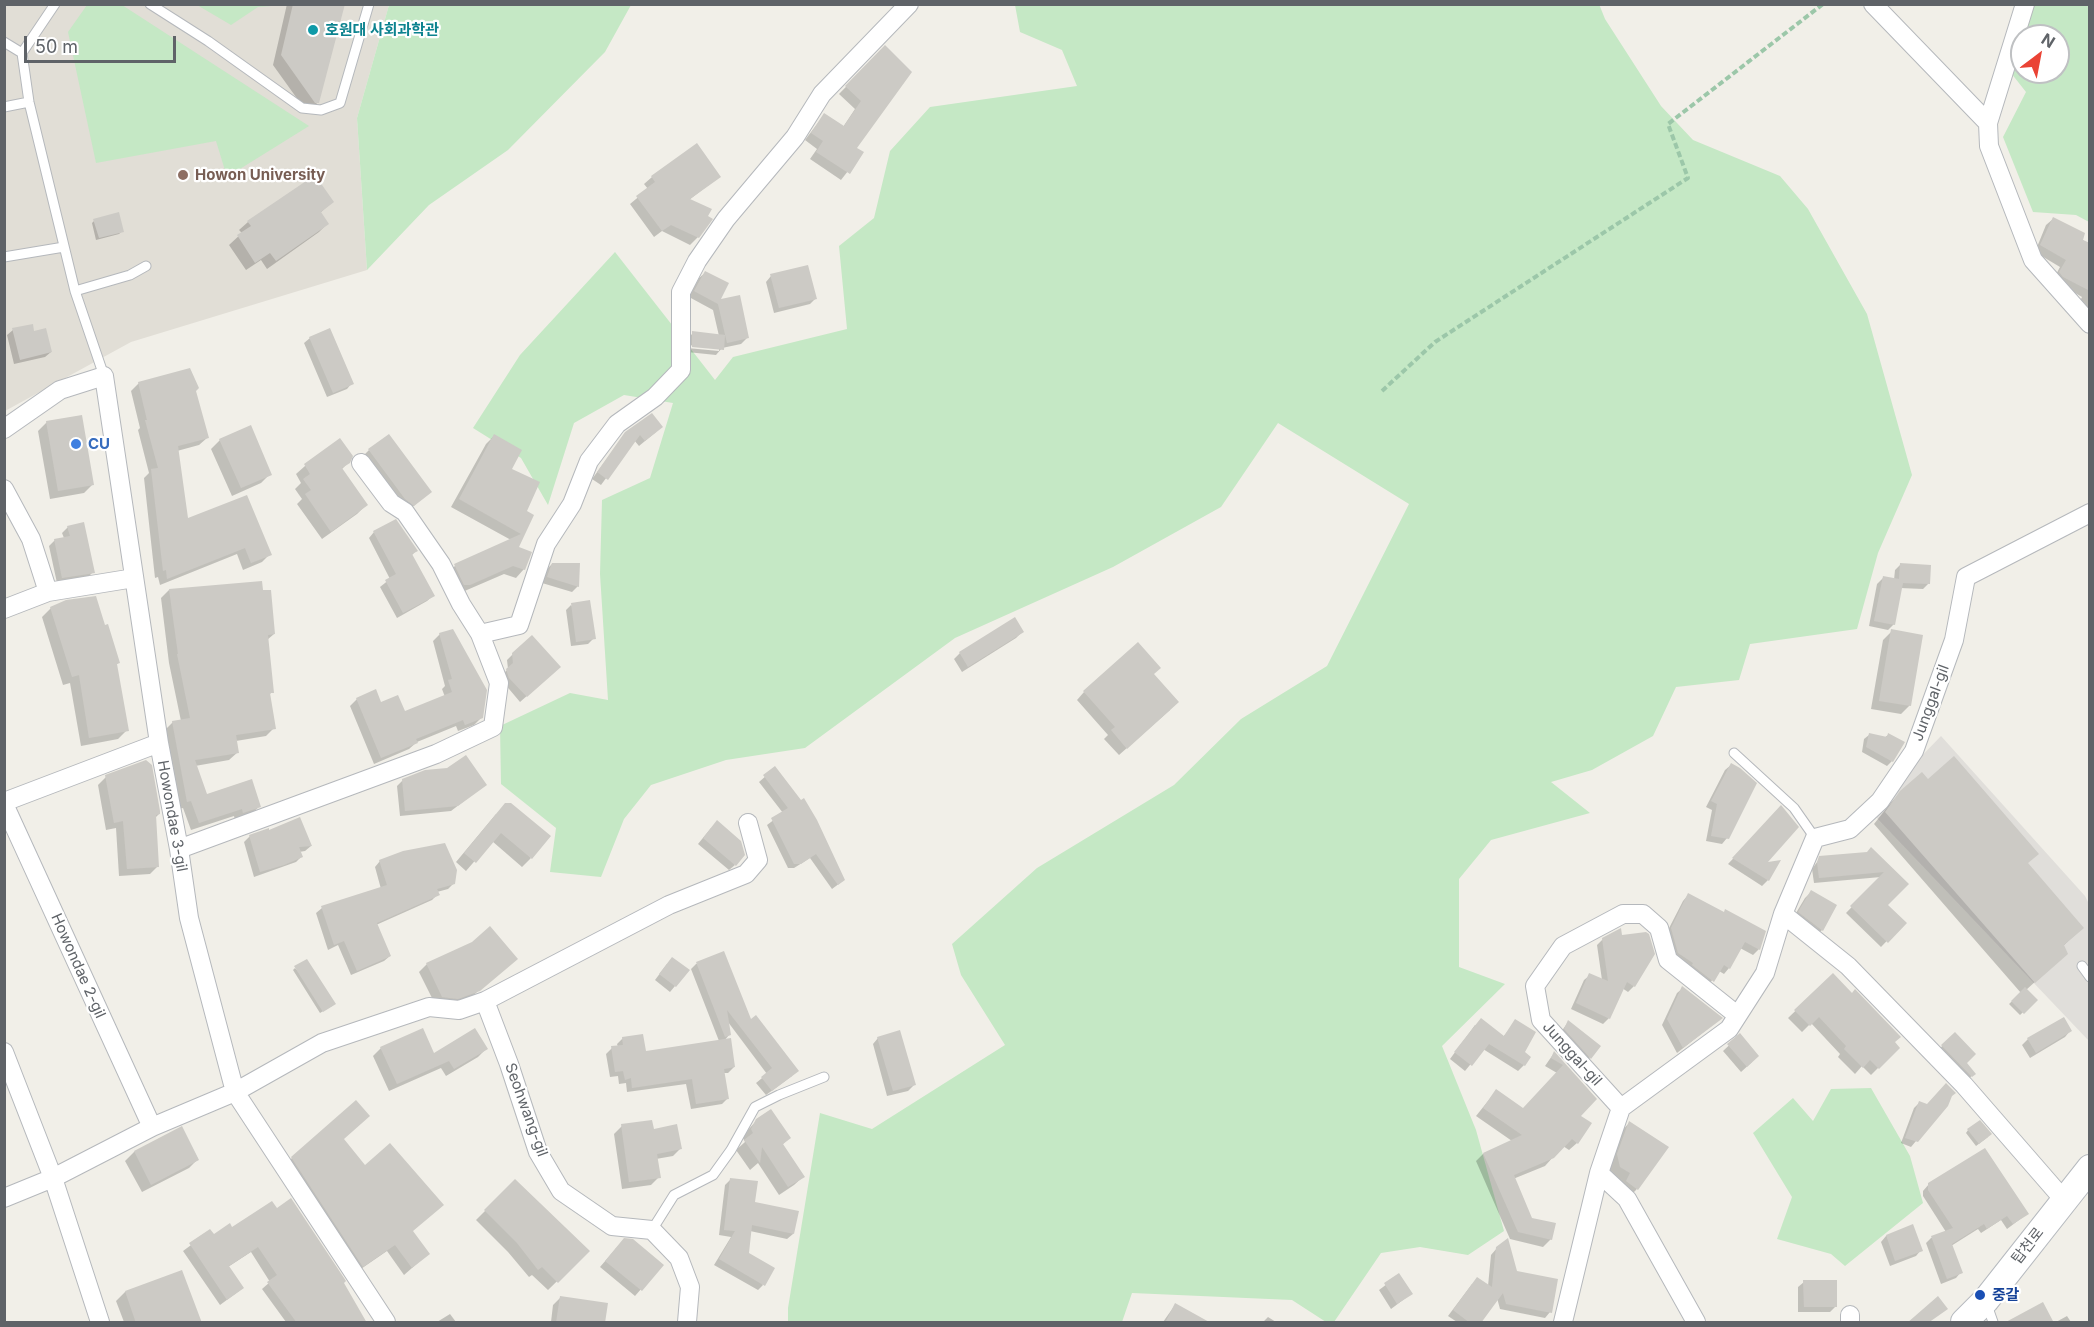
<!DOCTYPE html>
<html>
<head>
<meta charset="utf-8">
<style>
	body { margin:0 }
	#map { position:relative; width:2094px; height:1327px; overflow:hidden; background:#f1efe8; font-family:Inter,sans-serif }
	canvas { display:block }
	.frame { position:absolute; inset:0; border:6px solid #5f6368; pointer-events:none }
	.north { position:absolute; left:2010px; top:24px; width:60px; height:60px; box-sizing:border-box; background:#fff; border:2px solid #bfc1c3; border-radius:50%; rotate:32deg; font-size:16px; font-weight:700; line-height:24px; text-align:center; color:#5f6368 }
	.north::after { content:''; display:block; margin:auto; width:21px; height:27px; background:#ea4335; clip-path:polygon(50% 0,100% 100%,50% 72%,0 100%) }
	.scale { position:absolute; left:24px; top:36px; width:152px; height:27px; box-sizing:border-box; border:3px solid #5f6368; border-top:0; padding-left:8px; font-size:18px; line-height:21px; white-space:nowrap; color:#5f6368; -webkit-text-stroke:4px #fff; paint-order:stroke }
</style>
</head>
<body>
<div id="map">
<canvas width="2094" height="1327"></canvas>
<div class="frame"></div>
<div class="north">N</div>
<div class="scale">50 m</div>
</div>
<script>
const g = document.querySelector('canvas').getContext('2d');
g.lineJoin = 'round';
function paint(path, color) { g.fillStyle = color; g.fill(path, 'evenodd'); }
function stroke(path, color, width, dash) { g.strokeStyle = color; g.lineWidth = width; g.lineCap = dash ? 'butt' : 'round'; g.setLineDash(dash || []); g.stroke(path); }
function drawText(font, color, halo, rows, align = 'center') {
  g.font = font + ' Inter,"Noto Sans KR",sans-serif'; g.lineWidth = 4.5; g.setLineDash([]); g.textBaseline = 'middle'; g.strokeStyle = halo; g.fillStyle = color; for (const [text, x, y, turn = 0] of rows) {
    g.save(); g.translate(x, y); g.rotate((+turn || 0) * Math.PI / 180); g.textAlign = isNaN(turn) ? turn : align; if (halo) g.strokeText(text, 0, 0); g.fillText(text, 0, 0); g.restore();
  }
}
const industrial = new Path2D(`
	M1941,736L2085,896L2089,904V1041L1874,815L1911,767Z`);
const education = new Path2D(`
	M4,5H389L357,118L367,270L131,342L5,411Z`);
const green = new Path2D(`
	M1599,4L1605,19L1661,106L1693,140L1780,176L1808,209L1867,314L1912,475L1878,553L1857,629L1750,644L1739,680L1676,687L1653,736L1592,770L1551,782L1590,813L1491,840L1459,879V967L1505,984L1442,1046L1476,1130L1504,1231L1468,1255L1420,1247L1381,1253L1334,1322H1326L1292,1300L1132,1293L1122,1322H788V1308L820,1113L872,1129L1005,1045L961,975L952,944L1037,868L1174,785L1241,719L1327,666L1409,504L1278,423L1221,507L1113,567L955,638L805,748L726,760L651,785L624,819L601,877L550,872L556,828L501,784L500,726L570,693L608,700L600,574L602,500L650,478L673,403L624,395L574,423L548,505L521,458L473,428L520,355L615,252L715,380L733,357L847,329L839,246L874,218L890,151L930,107L1077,86L1062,50L1020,32L1015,5Z
	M87,5H122L309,126L227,177L216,141L96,163L68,32Z
	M197,5L285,4V5L258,7L231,25Z
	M389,5H631L605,52L508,150L429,205L367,270L357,118Z
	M2028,5H2089V222L2076,215L2033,212L2003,137L2026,92L2011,73ZM2022,36H2058V72H2022Z
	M1871,1088L1910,1156L1923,1203L1845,1266L1831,1254L1777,1239L1792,1197L1753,1133L1793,1098L1813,1121L1831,1089Z`);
const shadow = new Path2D(`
	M287,4H344L318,102L309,111H306L273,65Z
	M885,47L855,148L862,153L841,180L810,159L817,149L805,140L824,115L843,127L855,109L839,94Z
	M652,177H719L689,200L698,237L690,245L662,231L654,237L630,204L648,189L644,184Z
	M332,202L320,213L327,224L319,232L267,269L261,260L246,270L229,245L242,233L239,230L248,222Z
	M2053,219L2090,245V318L2077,307L2082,297L2053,280L2060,267L2035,252L2046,225Z
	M94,221L122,231L119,234L96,240L92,223Z
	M705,273L718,301L747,338L741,344L722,348L716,355L687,352V348L719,351V348L687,345V339L693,333L719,336L713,310L689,297L699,278Z
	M771,276L816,298L810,304L774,313L766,282Z
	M13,330L33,332L51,352L45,357L14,364L7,335Z
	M310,338L352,383L347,389L327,397L304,343Z
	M139,383L207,438L199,445L177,451L187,521L270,554L262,562L243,570L237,554L160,585L158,577L155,578L144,478L149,473L138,430L140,428L131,391Z
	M47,422L93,484L84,493L50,499L38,431Z
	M656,432L639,446L634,440L601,485L592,479L626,433Z
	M494,436L510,470L525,512L532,516L517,548L524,569L516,578L504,574L460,593L446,574L455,566L511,540L451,507L486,444Z
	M220,440L270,474L261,483L232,496L211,449Z
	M340,441L349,462L341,470L366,505L357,514L322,539L297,504L302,499L295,489L301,483L296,474L305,466Z
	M369,450L430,492L404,514L360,459Z
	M68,527L93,572L87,578L57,583L49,546L55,540L64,538L62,533Z
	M374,532L416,551L411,556L433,596L427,601L397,618L380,587L390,579L369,538Z
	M552,564L578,586L572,592L542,583L546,570Z
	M1901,564L1929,583L1923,589L1900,588L1894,624L1888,630L1869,626L1877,584L1883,578L1894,580L1895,570Z
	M169,590L274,634L267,640L272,692L269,695L274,728L266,736L236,741L238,752L229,760L195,766L206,796L260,806L251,814L235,820L234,816L191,830L183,808L179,809L165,730L173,722L181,721L169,663L161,598Z
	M571,605L594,638L588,644L571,646L566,610Z
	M51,608L104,627L119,662L116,665L127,730L118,739L81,746L70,683L63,685L42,617Z
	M1014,619L1022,632L1016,638L962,672L954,659L960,653Z
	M1892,631L1910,705L1901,714L1871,709L1883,640Z
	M440,634L481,718L474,725L458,731L456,726L417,742L409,749L374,764L350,706L357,699L380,704L404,713L445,697L442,689L445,686L433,641Z
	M513,654L553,673L520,702L504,683L501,676L508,669L507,660Z
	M1084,692L1170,710L1119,755L1104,739L1108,735L1077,700Z
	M1869,735L1884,738L1888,735L1892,761L1887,766L1862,752L1864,739Z
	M1731,765L1727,838L1722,844L1706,841L1712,810L1706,807L1725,770Z
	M775,768L844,880L832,889L810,858L794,868H788L767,825L783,813L759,782Z
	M106,777L159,814L155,818L158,866L150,874L119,876L116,828L106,830L98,785Z
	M403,780L485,785L451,811L400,816L397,786Z
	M1901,792L2027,864L2082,928L2063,946L2066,954L2026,990L2036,1000L2020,1015L2009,1004L2021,993L1874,824L1889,805Z
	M1781,808L1764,863L1768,880L1762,886L1728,864Z
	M496,814L531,858L522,867L492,841L466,871L456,862Z
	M711,828L735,865L729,870L698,844Z
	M250,836L311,846L305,851L299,852L301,857L296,862L254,877L244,842Z
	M1868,853L1907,884L1886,905L1904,923L1881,947L1846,913L1881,877L1814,883L1812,869L1820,858Z
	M380,861L454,883L448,889L437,892L438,894L432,900L376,925L390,956L384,961L351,975L338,945L328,950L316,913L322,908L381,889L375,867Z
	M1811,892L1835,906L1822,930L1816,936L1793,918L1805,898Z
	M1688,895L1759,949L1753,955L1740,948L1729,968L1724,974L1719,971L1707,987L1673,959L1666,934L1683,901Z
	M1603,939L1634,986L1628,992L1622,988L1609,1018L1603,1024L1571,1009L1584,980L1590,975L1602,980L1597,945Z
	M723,953L751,1021L792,1076L766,1095L756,1083L767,1074L728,1022L729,1035L724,1041L734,1067L728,1073H723L728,1098L722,1104L691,1109L686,1084L627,1092L626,1083L619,1084L618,1076L610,1077L606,1054L612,1048L618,1047L617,1044L623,1038L645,1053L719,1041L691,969L696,964Z
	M427,964L508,966L470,998L449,1006L435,1004L419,972Z
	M667,964L675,986L670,992L655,980Z
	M295,968L332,1006L320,1013L293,970Z
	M1833,975L1898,1048L1871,1075L1862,1066L1855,1074L1838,1057L1840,1054L1811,1023L1802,1032L1788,1018Z
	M1683,988L1715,1023L1677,1053L1662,1025L1677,993Z
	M2063,1019L2070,1031L2065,1037L2030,1058L2022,1045L2028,1039Z
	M1516,1021L1535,1033L1523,1053L1524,1065L1518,1071L1483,1049L1465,1071L1450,1059L1475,1025L1503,1037Z
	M1568,1022L1590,1058L1585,1063L1559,1035Z
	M1955,1034L1965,1063L1974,1074L1966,1081L1937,1051Z
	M1739,1036L1752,1062L1741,1072L1723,1051Z
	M878,1038L914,1085L908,1091L887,1096L873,1044Z
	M381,1048L433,1055L486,1049L478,1057L446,1076L441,1068L389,1091L373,1056Z
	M1554,1053L1595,1099L1579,1116L1577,1143L1569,1150L1563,1146L1545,1166L1513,1179L1531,1219L1551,1239L1543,1247L1510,1239L1476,1161L1483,1154L1512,1141L1476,1116L1496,1091L1523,1110L1557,1073L1545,1066Z
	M1919,1103L1927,1106L1916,1141L1911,1147L1901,1143L1914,1108Z
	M757,1120L789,1138L782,1145L803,1177L794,1185L779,1195L758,1163L750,1170L736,1150L745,1142L743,1138L748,1130Z
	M1629,1123L1667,1148L1636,1190L1628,1198L1611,1176L1609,1164L1621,1132Z
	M622,1126L652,1131L681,1148L673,1156L656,1159L659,1177L651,1185L622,1189L614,1134Z
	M182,1128L198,1159L189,1168L142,1192L125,1161L134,1152Z
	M1968,1130L1988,1137L1976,1146L1966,1133Z
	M343,1139L428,1254L404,1275L387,1251L355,1273L284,1166L292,1158Z
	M731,1179L753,1203L797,1213L793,1234L787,1239L750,1231L747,1254L763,1285L758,1290L714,1265L731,1237L719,1235L725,1185Z
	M515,1181L588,1251L548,1290L532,1275L529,1277L508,1252L476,1220Z
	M1929,1184L2027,1214L2007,1229L2001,1220L1981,1233L1978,1229L1951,1246L1961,1272L1956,1278L1941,1284L1926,1243L1931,1238L1946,1232L1923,1196V1191Z
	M1913,1226L1921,1250L1916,1256L1890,1266L1881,1242L1886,1236Z
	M232,1229L342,1283L365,1322H286L262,1289L270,1282L251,1252L228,1267L243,1288L220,1305L183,1251L210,1231L213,1236Z
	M618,1246L662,1265L635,1296L600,1267Z
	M1497,1248L1550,1312L1545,1318L1500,1309L1497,1298L1479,1322H1457L1448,1316L1472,1284L1488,1286L1491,1255Z
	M181,1272L200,1322H124L116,1301L125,1292Z
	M1399,1275L1411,1294L1391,1309L1379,1290Z
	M1804,1282L1836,1306L1830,1312H1798V1287Z
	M560,1298L605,1322H551L553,1305Z
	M1175,1305L1204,1322H1163Z
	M450,1314L456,1322H437Z
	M2067,1316L2071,1322H2056Z
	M1268,1317L1276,1322H1263Z`);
const building = new Path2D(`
	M293,4H345L319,103H315L281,55Z
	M885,45L912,72L857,148L864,152L850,174L816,152L823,141L811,133L824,113L844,126L861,101L845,86Z
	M697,143L721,177L690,199L712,209L708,216L713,219L699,238L671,225L662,231L636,196L655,182L651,176Z
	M315,175L334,202L321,212L329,224L276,261L270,253L255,263L237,235L251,226L247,221Z
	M119,212L124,232L99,238L93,219Z
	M2053,217L2085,233L2083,240L2090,243V291L2063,277L2059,272L2066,260L2040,245Z
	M808,265L817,299L779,308L770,274Z
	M705,271L729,283L721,299L740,295L749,338L727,343L718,304L694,291Z
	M33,324L34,331L46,328L52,352L20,360L12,328Z
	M330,328L354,384L333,393L309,337Z
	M692,331L725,335L724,350L692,347Z
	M190,368L199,388L196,391L209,438L178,446L188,518L247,495L272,555L251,563L245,548L167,579L166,570L163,571L151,469L158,468L145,420H147L138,382Z
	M652,413L663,427L645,441L640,435L608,480L597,472L625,432Z
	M82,415L94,485L58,491L46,421Z
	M251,425L272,475L241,488L219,439Z
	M389,434L432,492L414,506L405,499L368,449Z
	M494,434L522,450L512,469L540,482L527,511L534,515L519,547L532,552L525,570L513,566L470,585H464L454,564L521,534L459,499Z
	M340,438L353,456L350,463L342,468L368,505L331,532L305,494L311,490L303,479L310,474L304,464Z
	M396,519L418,551L412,554L435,596L403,613L385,580L396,574L373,531Z
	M84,522L95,573L62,578L54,539L70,536L67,526Z
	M552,563H580L579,587L547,577Z
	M1900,563L1931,565L1930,584L1903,583L1895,625L1874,621L1883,576L1899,579Z
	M262,581L263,590H271L275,634L268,635L274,693H270L276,729L236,735L239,753L195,760L207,794L252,779L261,807L243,813L242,809L199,823L191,801L187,802L172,721L190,718L177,654H178L169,589Z
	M96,596L105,625L108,624L120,663L117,664L129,731L89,738L79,675L72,677L50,607L66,600Z
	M590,600L596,639L576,642L571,603Z
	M1015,617L1024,632L968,667L959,652Z
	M453,629L487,690L483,718L465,725L463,720L416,739L418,743L381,758L356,698L376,689L381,702L398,695L405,711L452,692L448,680L452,679L439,633Z
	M1891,629L1923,635L1911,706L1879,701Z
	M532,635L561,667L527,697L509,678L506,669L513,663L512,653Z
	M1138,642L1161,668L1154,674L1179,702L1127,749L1111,730L1115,727L1083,691Z
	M1869,733L1887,737L1888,733L1905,742L1893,762L1866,747Z
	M466,755L487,785L458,806L405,811L402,779L425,770L447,768Z
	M1954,756L2039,854L2028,863L2084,928L2064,945L2068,954L2035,983L1885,812L1900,791L1922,772L1928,779Z
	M146,760L152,765L160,811V814L156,815L159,867L127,869L123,821L114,823L105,775Z
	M1731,763L1740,768L1757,783L1729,839L1711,836L1717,804L1711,801Z
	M775,766L801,800L804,798L817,820L845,880L838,885L816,854L801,864H794L771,818L788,808L763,775Z
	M505,803H511L551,836L532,859L501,833L476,863L464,853Z
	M1781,805L1799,827L1768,862L1781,860L1769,881L1732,858Z
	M300,817L312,846L299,847L303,857L284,865L260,872L249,835L269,828V830Z
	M717,820L741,841L745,855L736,866L703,838Z
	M445,843L457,870L455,884L437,889L440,895L377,923L391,956L357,971L344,941L334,945L321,906L387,885L379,860L403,851Z
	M1871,847L1909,884L1888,905L1907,923L1888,943L1850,906L1884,872L1819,878L1817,862L1819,856L1867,852Z
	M1811,890L1837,905L1823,931L1798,912Z
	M1688,893L1724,912L1725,909L1766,931L1760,950L1745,942L1730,969L1724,965L1714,982L1692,965L1693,963L1678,953L1671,928Z
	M490,926L518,959L480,991L458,999L442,997L426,963L472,942Z
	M1621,928L1622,935L1646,932L1649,934L1655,954L1635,987L1627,982L1610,1019L1576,1003L1589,973L1608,981L1602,938Z
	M724,951L751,1019L756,1015L799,1071L772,1091L761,1077L772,1068L727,1010L731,1035L725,1037L696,962Z
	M672,957L690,970L676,987L659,974Z
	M307,959L336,1004L323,1012L294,966Z
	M1833,973L1852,993L1855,989L1901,1037L1895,1042L1900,1048L1879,1069L1870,1060L1863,1068L1844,1049L1846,1046L1819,1017L1810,1026L1794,1010Z
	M1682,986L1723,1018L1683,1048L1667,1019Z
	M2025,987L2038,1000L2024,1014L2011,1001Z
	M2064,1017L2072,1031L2036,1053L2027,1038Z
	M1481,1018L1504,1036L1515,1019L1536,1032L1525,1052L1531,1057L1525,1066L1489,1044L1472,1066L1454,1052Z
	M1568,1020L1601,1046L1591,1059L1564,1029Z
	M423,1028L434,1053L475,1028L488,1049L454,1069L449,1061L397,1084L380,1047Z
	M900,1030L916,1085L893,1091L877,1037Z
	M1955,1032L1976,1054L1967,1063L1976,1074L1972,1077L1941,1045Z
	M1740,1033L1759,1056L1747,1067L1727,1044Z
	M643,1034L646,1051L731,1038L735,1067L724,1069L729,1099L696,1104L692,1079L632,1088L631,1078L625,1080L623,1071L615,1072L611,1046L623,1045L622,1037Z
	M1554,1051L1597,1099L1581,1116L1592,1123L1578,1144L1572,1139L1554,1158L1514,1175L1532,1218L1556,1223L1552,1240L1518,1232L1483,1153L1522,1135L1483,1108L1496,1089L1523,1108L1563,1065L1551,1058Z
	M1946,1083L1956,1093L1952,1096L1948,1106L1918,1142L1905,1138L1919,1101L1927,1104Z
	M356,1100L370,1116L344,1139L365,1165L390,1143L444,1205L413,1231L430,1254L412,1268L395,1245L363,1267L291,1157Z
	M771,1109L791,1138L783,1144L805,1177L788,1187L762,1147L760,1163L744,1140L753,1133L751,1129L756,1119Z
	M652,1120L654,1129L677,1124L682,1149L657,1154L661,1178L629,1182L621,1124Z
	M1980,1120L1992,1134L1979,1144L1967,1129Z
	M1629,1121L1669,1147L1638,1190L1626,1181L1630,1173L1620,1167L1617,1154Z
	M182,1126L199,1160L151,1185L134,1151Z
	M1985,1148L2029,1214L2013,1224L2007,1216L1987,1229L1984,1224L1952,1244L1963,1273L1947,1279L1931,1236L1953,1228L1928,1190V1183Z
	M730,1178L758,1181L755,1202L799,1211L794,1234L752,1225L749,1253L775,1268L765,1286L719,1259L735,1231L724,1230Z
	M515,1179L590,1251L558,1283L542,1267L538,1270L517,1243L484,1210Z
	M291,1198L346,1281L344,1283L367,1323H297L267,1282L277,1275L258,1247L229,1266L244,1288L227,1300L189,1243L210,1229L214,1234L230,1223L232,1227L272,1201L277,1208Z
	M1913,1224L1923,1251L1895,1261L1886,1235Z
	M624,1238L633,1239L664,1265L642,1291L605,1261Z
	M1508,1238L1517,1271L1558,1279L1552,1313L1506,1304L1503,1293L1481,1323H1470L1453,1310L1477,1277L1492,1287L1496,1247Z
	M182,1270L202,1323H136L125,1291Z
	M1399,1273L1413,1294L1397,1304L1384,1283Z
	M1803,1280H1837V1307H1804Z
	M560,1296L608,1303L605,1323H556Z
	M1938,1296L1948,1309L1928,1323H1907Z
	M2043,1302L2054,1323H2004Z
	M1175,1303L1211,1323H1165Z`);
const path = new Path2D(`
	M1382,391L1435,342L1688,178L1668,124L1823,4`);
const lane = new Path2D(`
	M55,4L22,53L29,102L75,291L104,376
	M150,4L208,41L302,108L321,110L340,103L369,4
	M4,42L22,53
	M4,107L29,102
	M4,257L64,247
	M75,291L130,275L146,266
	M1734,753L1794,808L1815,838
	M2082,966L2090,977
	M652,1230L674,1195L713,1175L731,1150L755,1107L779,1095L824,1077
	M1986,1302L1993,1322`);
const street = new Path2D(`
	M1873,4L1988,123L1989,146L2033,260L2090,324
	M1988,123L2025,4
	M4,429L60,390L104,376L159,743L179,849L189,918L235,1092L386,1322
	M4,489L31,539L48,592
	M4,609L48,592L134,578
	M480,634L519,625L546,544L572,504L589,461L617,424L655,397L681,370V292L697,261L726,219L795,137L822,94L909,4
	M4,802L159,743
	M4,804L152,1127
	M179,849L436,754L493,727L499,683L480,634L461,604L441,564L405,512L391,503L361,463
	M1783,914L1848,966L1964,1085L2064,1200
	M485,1001L509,1064L538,1152L561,1191L612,1226L652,1230L679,1258L690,1287L687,1322
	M4,1052L53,1178L100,1322
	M1621,1108L1541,1020L1535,986L1563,946L1623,914H1643L1659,928L1668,960L1737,1015
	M1599,1173L1627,1199L1696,1322
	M4,1198L53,1178L152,1127L235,1092L322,1043L429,1007L459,1010L485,1001L669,905L746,874L758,860L748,823
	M1850,1315V1322
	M1563,1322L1599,1173L1621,1108L1729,1029L1765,973L1783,914L1815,838L1850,829L1880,801L1914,751L1954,640L1966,577L2090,513`);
const secondary = new Path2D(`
	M1964,1322L1986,1300L2090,1168`);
const markers = [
	[313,30,6,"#0f9aa8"],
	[183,175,6,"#8d6e63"],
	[76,444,6,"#3f7fe0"],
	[1980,1295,6,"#1a4fb4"]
];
const cultureNames = [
	["호원대 사회과학관",325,30]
];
const educationNames = [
	["Howon University",195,175]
];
const shopNames = [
	["CU",88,444]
];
const streetNames = [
	["Junggal-gil",1931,703,-70],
	["Howondae 3-gil",172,816,80],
	["Howondae 2-gil",78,966,66],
	["Junggal-gil",1572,1054,48],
	["Seohwang-gil",526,1110,70],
	["탑천로",2028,1246,-52]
];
const transitNames = [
	["중갈",1992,1295]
];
paint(industrial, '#e0deda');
paint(education, '#e1ded6');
paint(green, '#c5e8c5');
paint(shadow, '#0003');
paint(building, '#cccac5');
stroke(lane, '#b5b8bc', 11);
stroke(street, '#b5b8bc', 20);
stroke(secondary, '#b6babf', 28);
stroke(path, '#9cc7a9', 4, [6, 3]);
stroke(lane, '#fff', 9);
stroke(street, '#fff', 18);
stroke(secondary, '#fff', 26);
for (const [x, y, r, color] of markers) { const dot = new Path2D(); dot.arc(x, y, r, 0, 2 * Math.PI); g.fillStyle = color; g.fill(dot); stroke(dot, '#fff', 2); }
drawText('bold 15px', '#0d838f', '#fff', cultureNames, 'left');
drawText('bold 15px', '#785e54', '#fff', educationNames, 'left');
drawText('bold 15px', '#366cbe', '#fff', shopNames, 'left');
drawText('15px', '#5f6368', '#fff', streetNames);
drawText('bold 15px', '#164399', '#fff', transitNames, 'left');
</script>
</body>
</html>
